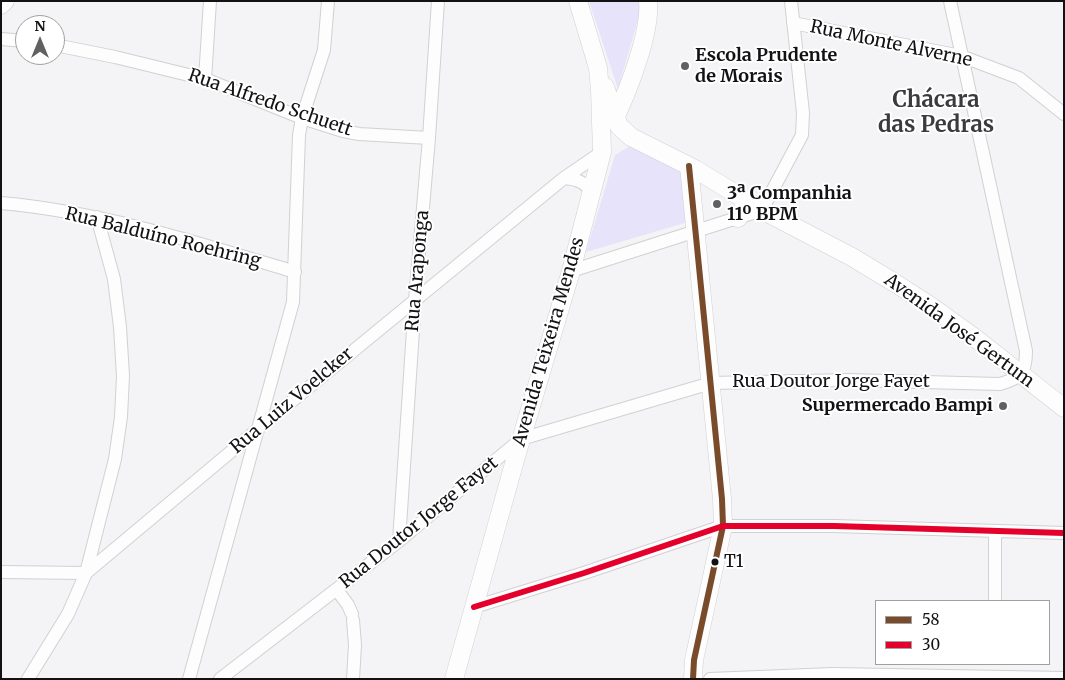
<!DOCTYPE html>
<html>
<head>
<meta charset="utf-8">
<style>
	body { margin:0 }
	#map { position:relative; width:1065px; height:680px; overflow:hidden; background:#f4f3f5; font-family:Merriweather,serif }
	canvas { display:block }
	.frame { position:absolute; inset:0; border:2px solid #121113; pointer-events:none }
	.legend { position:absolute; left:875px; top:600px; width:175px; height:65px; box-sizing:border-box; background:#fff; border:1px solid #a0a0a1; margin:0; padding:6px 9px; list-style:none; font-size:15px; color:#121113 }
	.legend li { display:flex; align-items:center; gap:10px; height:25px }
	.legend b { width:25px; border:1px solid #a0a0a1 }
	.north { position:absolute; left:15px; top:15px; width:50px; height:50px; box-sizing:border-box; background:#fff; border:1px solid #a0a0a1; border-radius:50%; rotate:0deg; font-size:14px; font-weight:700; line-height:20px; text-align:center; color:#121113 }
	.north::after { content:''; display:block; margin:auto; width:18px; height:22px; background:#616062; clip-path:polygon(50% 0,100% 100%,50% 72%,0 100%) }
</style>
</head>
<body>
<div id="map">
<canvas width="1065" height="680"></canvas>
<div class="frame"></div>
<ul class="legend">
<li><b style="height:6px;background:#7a4b2a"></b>58</li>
<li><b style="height:6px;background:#e4002b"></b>30</li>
</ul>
<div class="north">N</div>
</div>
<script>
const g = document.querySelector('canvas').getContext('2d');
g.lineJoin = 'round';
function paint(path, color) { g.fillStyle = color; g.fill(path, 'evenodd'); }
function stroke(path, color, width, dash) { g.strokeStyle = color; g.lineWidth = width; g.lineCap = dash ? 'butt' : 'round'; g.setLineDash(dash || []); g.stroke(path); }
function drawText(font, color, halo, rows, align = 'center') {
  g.font = font + ' Merriweather,serif'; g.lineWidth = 4; g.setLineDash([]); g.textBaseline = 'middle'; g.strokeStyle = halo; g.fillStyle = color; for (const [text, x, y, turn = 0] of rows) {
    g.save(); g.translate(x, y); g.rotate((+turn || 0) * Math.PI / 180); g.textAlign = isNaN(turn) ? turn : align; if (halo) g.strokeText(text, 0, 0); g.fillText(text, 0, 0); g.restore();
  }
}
const green = new Path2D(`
	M589,1H639L640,13L618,89Z
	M630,146L684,172L688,222L586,252L615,155Z`);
const street = new Path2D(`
	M793,23L961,56L1019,78L1064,114
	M1,39L25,41
	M55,45L115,57L205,79L302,118L343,131L359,134L429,138
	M205,79L210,1
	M564,178C577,179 585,182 592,193
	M1,203C102,212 199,243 295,272
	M571,271L762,210L802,135L803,113L791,1
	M399,541L415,300L429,138L438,1
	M1,572L86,573L258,429L564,178L602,152
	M337,590L348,605L352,614
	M995,601V531
	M474,607L584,573L723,526H834L1064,533
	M28,679L68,614L86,573L115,459L121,417L123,376L120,327L114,279L97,217
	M189,679L293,302L299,135L302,118L324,50L328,1
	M220,679L399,541L521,439L711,383L848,380L1000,384C1021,378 1026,373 1026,351L950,1
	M353,679L355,645L353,620
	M710,679L832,674L1064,678`);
const secondary = new Path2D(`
	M1,5L5,1
	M605,87L619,126L631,137L695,169L762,210L852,257L895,283L932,307L975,338L1064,408
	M610,116H616C629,88 651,32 648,1
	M689,166L722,499L723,526L694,660L693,679
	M738,218L744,208L743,198
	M454,679L515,460L571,271L602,152L600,90L598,68L578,1`);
const bus1 = new Path2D(`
	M689,166L722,499L723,526L694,660L693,679`);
const bus2 = new Path2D(`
	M474,607L584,573L723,526H834L1064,533`);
const markers = [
	[685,66,5,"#616062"],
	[717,204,5,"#616062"],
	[1003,406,5,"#616062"],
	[715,562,4.5,"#121113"]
];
const busNames = [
	["T1",724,562]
];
const streetNames = [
	["Rua Monte Alverne",891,44,12],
	["Rua Alfredo Schuett",270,103,19],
	["Rua Balduíno Roehring",163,238,14],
	["Rua Araponga",418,271,-85],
	["Avenida José Gertum",959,331,36],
	["Avenida Teixeira Mendes",549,342,-74],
	["Rua Doutor Jorge Fayet",831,382],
	["Rua Luiz Voelcker",292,401,-40],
	["Rua Doutor Jorge Fayet",419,523,-39]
];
const poiNames = [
	["Escola Prudente",695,56],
	["de Morais",695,77],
	["3ª Companhia",727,194],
	["11º BPM",727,215],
	["Supermercado Bampi",993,406,"right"]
];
const districtNames = [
	["Chácara",936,101],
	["das Pedras",936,126]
];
paint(green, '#e7e3fa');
stroke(street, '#d1d0d2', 14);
stroke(secondary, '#d1d0d2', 19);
stroke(street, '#fdfdfe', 12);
stroke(secondary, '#fdfdfe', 18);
stroke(bus1, '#7a4b2a', 6);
stroke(bus2, '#e4002b', 6);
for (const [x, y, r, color] of markers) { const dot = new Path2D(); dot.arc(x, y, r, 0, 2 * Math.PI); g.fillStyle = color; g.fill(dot); stroke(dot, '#fff', 2); }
drawText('17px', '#121113', '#fff', busNames, 'left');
drawText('18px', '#121113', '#fff', streetNames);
drawText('bold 18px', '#121113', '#fff', poiNames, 'left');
drawText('bold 22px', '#3b3a3d', '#fff', districtNames);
</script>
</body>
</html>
